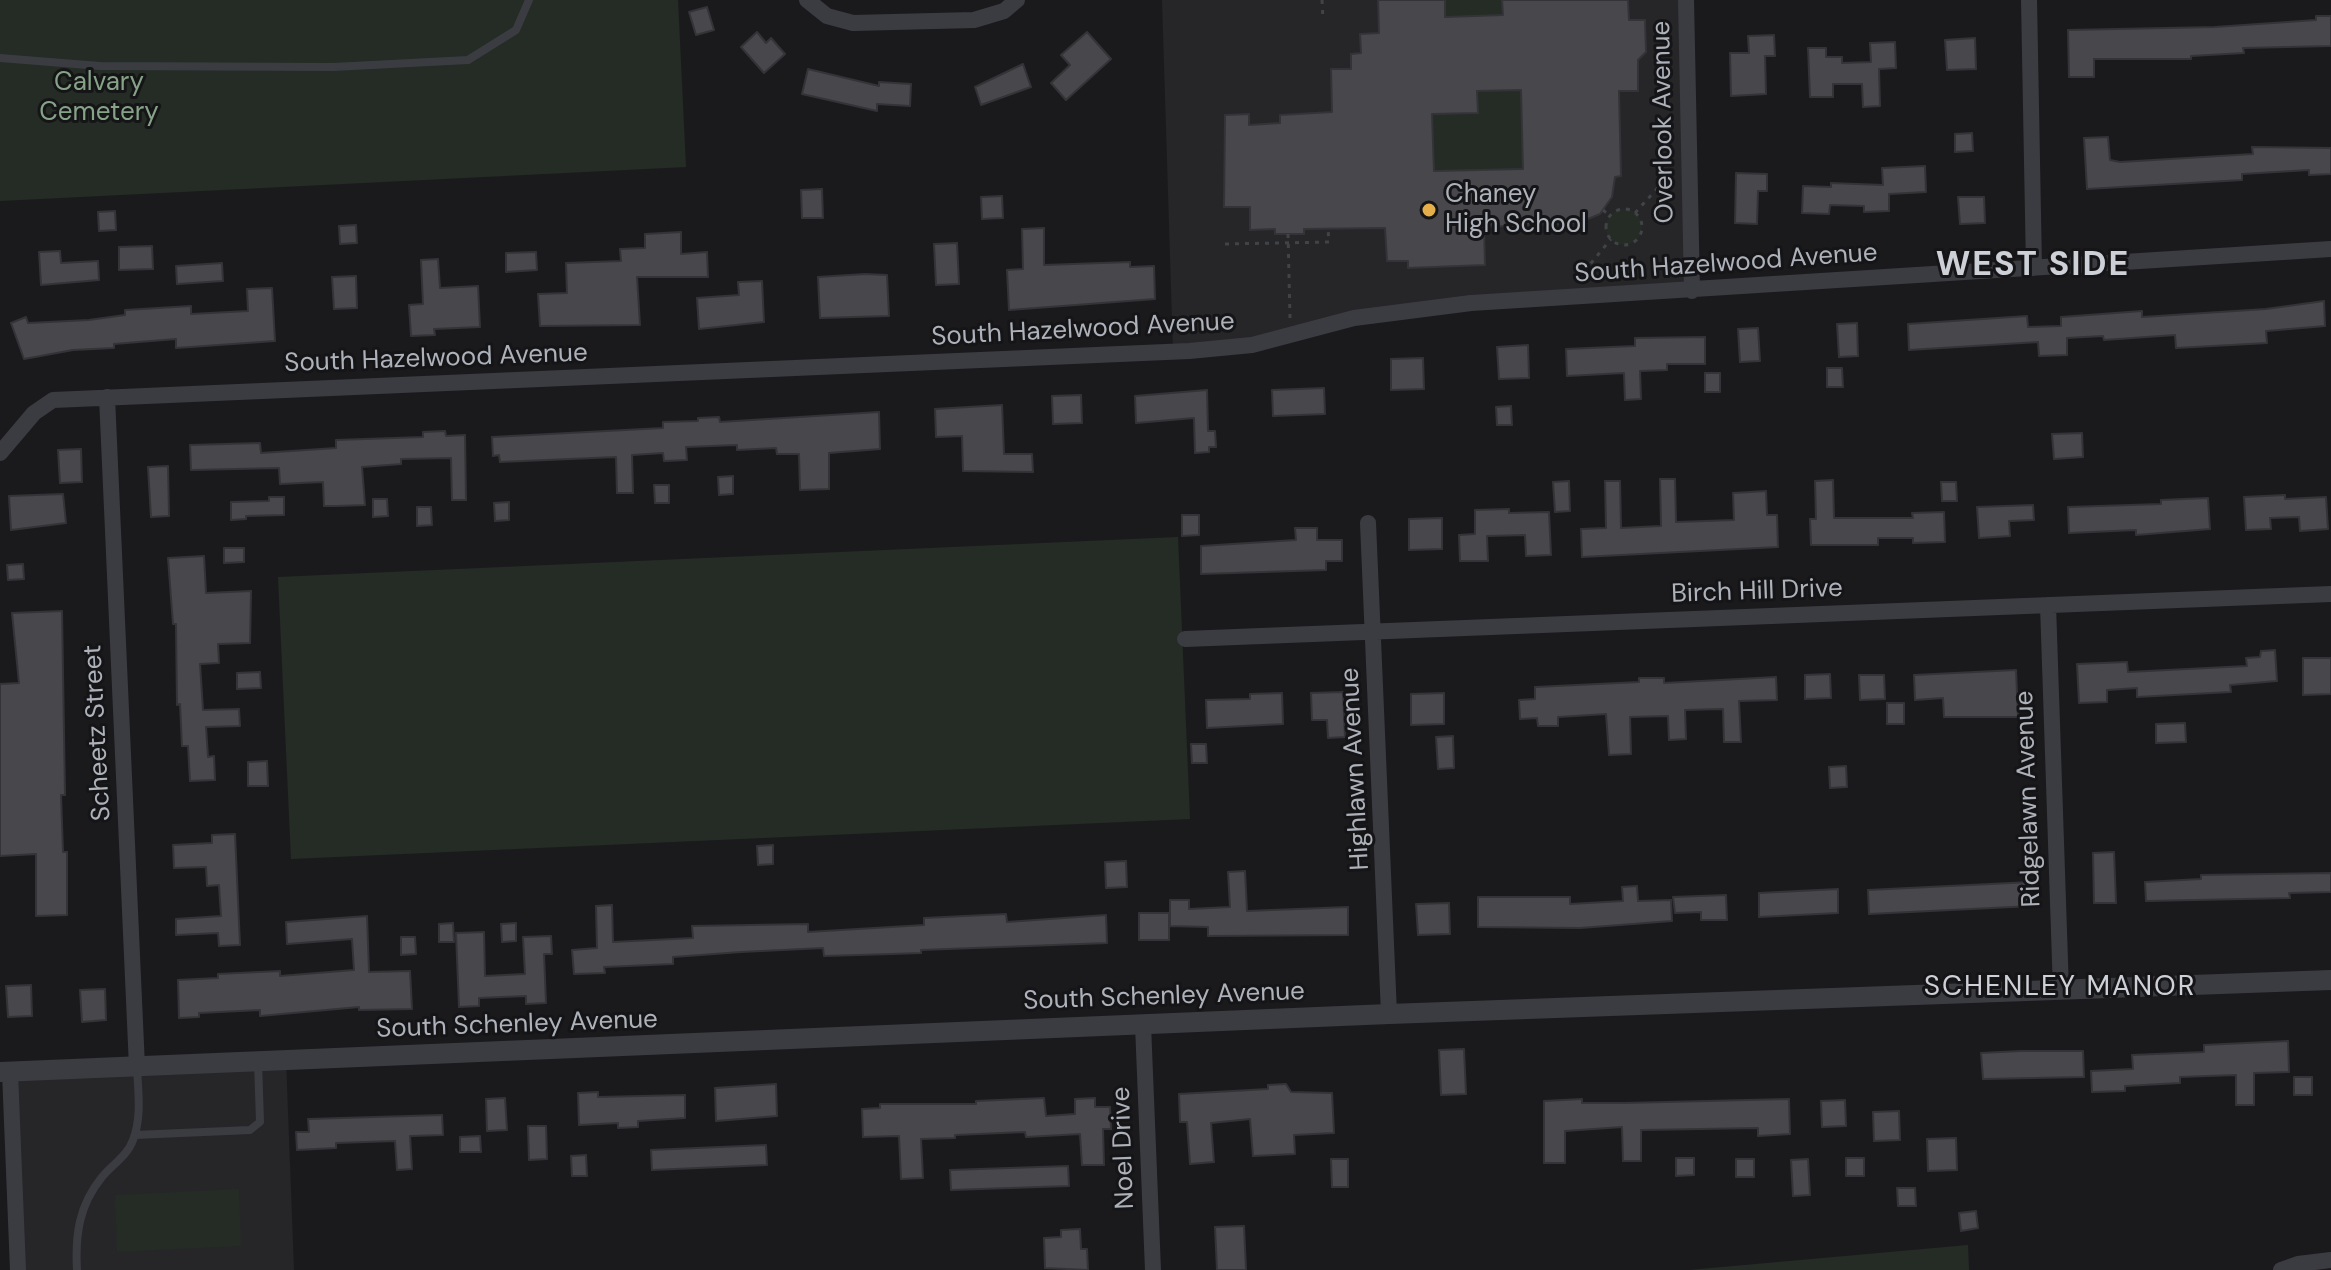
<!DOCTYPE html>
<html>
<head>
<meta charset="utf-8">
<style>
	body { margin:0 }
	canvas { display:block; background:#1a1a1c }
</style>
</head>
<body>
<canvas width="2331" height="1270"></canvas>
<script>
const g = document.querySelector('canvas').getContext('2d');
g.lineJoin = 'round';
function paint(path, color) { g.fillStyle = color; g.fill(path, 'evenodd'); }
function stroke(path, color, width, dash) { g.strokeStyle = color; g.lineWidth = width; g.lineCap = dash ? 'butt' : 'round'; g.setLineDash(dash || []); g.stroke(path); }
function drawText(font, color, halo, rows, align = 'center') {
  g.font = font + ' "DM Sans",sans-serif'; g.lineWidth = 6; g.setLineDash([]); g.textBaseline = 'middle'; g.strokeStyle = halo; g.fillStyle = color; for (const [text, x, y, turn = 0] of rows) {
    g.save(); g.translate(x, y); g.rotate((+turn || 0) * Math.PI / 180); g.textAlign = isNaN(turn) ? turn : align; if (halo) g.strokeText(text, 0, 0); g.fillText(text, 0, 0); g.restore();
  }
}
const built = new Path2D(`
	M1162,0H1686L1692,291L1471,303L1173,352Z
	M286,1060L294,1270H18L10,1072Z`);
const green = new Path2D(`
	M0,0H678L686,167L0,201Z
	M1445,0H1502L1503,15L1442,17Z
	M1521,90L1523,169L1434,171L1432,114L1477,113V91Z
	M1606 227a18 18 0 1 1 36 0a18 18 0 1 1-36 0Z
	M1178,537L1190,819L291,859L278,577Z
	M239,1189L241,1246L117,1252L115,1195Z
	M1968,1245L1969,1270H1689Z`);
const building = new Path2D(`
	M1378,0H1445V17L1503,15L1502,0H1628L1629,20H1645L1646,52L1638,60V91H1619L1621,176L1615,177L1612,197L1600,214L1578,223L1484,227L1485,265L1408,268V261H1387L1385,228L1304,229V234H1275V229L1250,230V207H1224L1225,115L1249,114V125L1280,123V115L1332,112L1331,69H1351V54L1361,53L1360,34L1379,33ZM1521,90L1523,169L1434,171L1432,114L1478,113L1477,91Z
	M707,7L714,30L696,35L689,12Z
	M2316,16H2331V46L2243,48L2244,53L2191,56V59H2094V77H2069L2068,30L2215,27L2316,20Z
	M757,32L766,43L771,38L785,54L764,73L741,47Z
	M1087,32L1111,59L1066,100L1051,83L1070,65L1061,55Z
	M1774,35L1775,56H1765L1766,94L1731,96L1730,53H1749L1748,36Z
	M1975,38L1976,69L1947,70L1945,40Z
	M1895,42L1896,68L1879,69L1880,106L1863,107L1862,84H1833V97H1810L1808,48H1826V57H1842V63L1871,62L1870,43Z
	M1023,64L1031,87L981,105L975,87Z
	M808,69L879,86V82L911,84L910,106L877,104V111L802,94Z
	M1972,133L1973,151L1955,152V134Z
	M2108,137L2110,160L2120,162L2253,154L2252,147L2331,148V174L2309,175V170L2242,174V180L2087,189L2084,138Z
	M1925,166L1926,192L1889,194V211L1864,212V206L1830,205L1829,214L1802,213L1803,186L1831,187V183L1883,185L1882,168Z
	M1736,173L1767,174V191H1758L1757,224L1735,223Z
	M822,189L823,218H802L801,190Z
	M1002,196L1003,218L982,219L981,197Z
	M1958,197H1984L1985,223L1960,224Z
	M115,211L116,230L99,231L98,212Z
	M356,225L357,243L340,244L339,226Z
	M1044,228V265L1130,262V267L1154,266L1155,299L1009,310L1007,270L1023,269L1022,229Z
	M681,232V254L707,252L708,277H637L640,325L540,326L538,294L567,293L566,263L621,261L620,249L645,248V234Z
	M957,243L959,284L936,285L934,244Z
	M152,246L153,269L119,270V247Z
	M60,251L61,263L98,261L99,280L41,285L39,252Z
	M536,252L537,270L506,272V253Z
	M438,259L440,288L478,286L480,327L434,329L435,335L411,336L409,305L423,304L421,260Z
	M222,263L223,281L177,284L176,266Z
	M865,274L887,275L889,316L820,318L818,277Z
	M356,276L357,308L334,309L332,277Z
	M762,281L764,322L699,329L697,298L739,295L738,282Z
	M272,288L275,341L176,348V339L114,344V348L73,350L24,359L11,323L26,317L28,323L89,320L125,315V310L191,306V314L248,311L247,289Z
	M2324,301L2325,326L2266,331L2267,343L2176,348L2175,335L2104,340L2103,336L2067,338V355L2039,356L2038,342L1909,350L1908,324L2027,316L2028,327L2061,326V317L2142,311V317L2266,309Z
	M1857,323L1858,356L1839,357L1837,324Z
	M1758,328L1760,361L1740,362L1738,329Z
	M1705,337V364H1667V370L1640,371L1641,399L1625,400L1624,373L1567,376L1566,349L1635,346V338Z
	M1528,345L1529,378L1499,379L1497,347Z
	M1423,358L1424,389L1391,390V359Z
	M1827,368H1842L1843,387H1827Z
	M1705,373H1720V392H1705Z
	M1324,388L1325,414L1273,416L1272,390Z
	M1207,390L1208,431H1215L1216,447H1209V452L1195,453L1194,418L1136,423L1135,396Z
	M1081,395L1082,423L1053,424L1052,396Z
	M1002,405L1004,454H1032L1033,472L963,471L962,436L936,437L935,409Z
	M1511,406L1512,425H1497L1496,407Z
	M879,412L880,449L829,453V489L800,490L799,454H777L776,448L737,450V445L686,447L687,460L664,461L663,453L632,455L633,493H617L616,457L500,462L499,455L493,456L492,437L663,428V422L698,421V418L719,417L720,422Z
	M445,431L446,436L465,435L466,500H452L451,458L401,459V464L362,467L365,505L337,506H324L323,482L280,484L279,468L191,470L190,445L260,443L261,453L336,448V440L423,437V432Z
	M2082,433L2083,457L2054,459L2052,434Z
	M81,449L82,482L60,483L58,450Z
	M168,466L169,516L151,517L148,467Z
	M733,476V494L719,495L718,477Z
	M1660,479H1675L1676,522L1734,520L1733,493L1766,491L1767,515H1777L1778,547L1582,557L1581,529L1606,528L1605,481H1620L1621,528L1661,526Z
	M1833,480L1834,518H1913L1912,513L1944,512L1945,542L1913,543V538H1878V545H1811L1810,519H1816L1815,481Z
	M1569,481L1570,511L1555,512L1553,482Z
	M1941,482H1956L1957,501H1942Z
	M654,485H669V503H655Z
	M63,494L66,523L11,530L9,496Z
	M2285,495V499L2326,497L2328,529L2300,531L2299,517L2270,518L2271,529L2246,530L2244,497Z
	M269,497H284V515L246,516V519L231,520V502L269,501Z
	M2208,498L2210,529L2136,535V530L2069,533L2068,507L2161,504V500Z
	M373,499H387L388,516L373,517Z
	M509,502V520L495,521L494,503Z
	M2033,505L2034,520L2009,521L2010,536L1979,538L1977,507Z
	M417,507H431L432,525L417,526Z
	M1509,509V513L1549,512L1551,555L1526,556L1525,535L1487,536L1488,561H1460L1459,535L1475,534V510Z
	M1182,515H1199V535L1182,536Z
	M1442,518V549L1409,550V519Z
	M1295,528H1317V540H1342V561H1326V570L1201,574V546L1296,540Z
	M224,548H244V562L224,563Z
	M204,556L206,593L251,591L250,643L218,644L219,663L200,664L203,710L239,709L240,726L206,727L208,757L214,756L215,780L190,781L188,746H182L180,704L177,705L176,624H173L168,558Z
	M23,564L24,579L8,580L7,565Z
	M62,611L65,795H61L63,852H67V915L36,916V854L0,856V684L19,683L12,613Z
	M2275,650L2277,681L2230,685L2231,692L2174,695L2137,697V688L2107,690V702L2079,703L2077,664L2127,662L2128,672L2247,666L2246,658L2260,657L2261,651Z
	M2303,658H2331V694L2303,695Z
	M2016,670L2018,717H1944L1943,698L1915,700L1914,675Z
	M260,672L261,688L237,689V673Z
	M1830,674L1831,698L1805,699V675Z
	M1859,675H1884L1885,699L1860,700Z
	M1776,677L1777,700L1739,701L1741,742H1724L1723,709L1685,710L1686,739L1669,740L1668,716L1630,717L1631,754L1609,755L1606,714L1558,717V726H1538L1537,718L1520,719L1519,700L1535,699V687L1639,682V678H1664V683Z
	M1343,692L1345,737L1328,738L1327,720H1312L1311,693Z
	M1282,693L1283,724L1207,728L1206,700L1250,699V694Z
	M1444,693V724L1411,725V694Z
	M1887,703H1904V724H1887Z
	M2185,723L2186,742L2156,743V724Z
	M1453,736L1454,768L1438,769L1436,737Z
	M1191,744H1206L1207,763H1192Z
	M267,761L268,786H248V762Z
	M1846,766L1847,787L1830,788L1829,767Z
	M235,834L240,945L219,946L218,933L176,935V919L221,916L219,885L207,886L206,867L174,868L173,845L212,843V835Z
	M773,845V864L758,865L757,846Z
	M2114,852L2116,903H2094L2093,853Z
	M1126,861L1127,887L1106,888L1105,862Z
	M1245,871L1247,911L1348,907V935L1208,936V927L1170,926V900H1189V909L1230,907L1228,872Z
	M2331,873V892L2289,893L2290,898L2146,901L2145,882L2201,879V875Z
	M2031,882L2032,906L1869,914L1868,890Z
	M1637,886L1638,901L1671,900L1672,921L1580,928L1478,927V897H1570V904L1623,901L1622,887Z
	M1838,889V913L1759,917V893Z
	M1726,895L1727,920H1701V912L1675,913L1673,897Z
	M1449,903L1450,934L1418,935L1416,904Z
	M612,905L613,942L693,938L692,926L808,924V932L924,925V918L1006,914L1007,922L1106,915L1107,943L921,950V953L892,954L824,956L823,948L741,952L673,957V964L604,967L605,973L574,974L572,950L597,948L596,906Z
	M1139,913H1169V940H1139Z
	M367,916L369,972L410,971L412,1009L359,1010V1007L260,1016V1010L199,1013V1017L179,1018L178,980L218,978V974L280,971V976L354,970L352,939L287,944L286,922Z
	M453,923L454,942H439V924Z
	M516,923V941L502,942L501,924Z
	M484,932L485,976L525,974L523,937L551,936L552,954H544L546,1003L526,1004V996L479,998V1006L459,1007L456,933Z
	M401,937H415L416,954L401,955Z
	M31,985L32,1016L8,1017L6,986Z
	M105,989L106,1020L82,1022L80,990Z
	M2288,1041L2289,1072L2254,1073V1105H2236V1075L2180,1077V1083L2125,1086V1091L2092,1092L2091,1071L2133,1069L2132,1055L2204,1052V1045Z
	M1464,1049L1466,1094L1441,1095L1439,1050Z
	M2021,1051H2083L2084,1077L1983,1079L1981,1053Z
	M2294,1077H2312V1095H2294Z
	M776,1084L777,1116L716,1121L715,1088Z
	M1286,1084L1291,1092L1332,1093L1334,1133L1294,1135L1295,1154L1253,1156L1250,1119L1211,1123L1214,1162L1190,1164L1187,1122H1180L1179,1094L1268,1089V1085Z
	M598,1092V1097L685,1095V1118L638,1121V1127L618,1128V1123L579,1125L578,1093Z
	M505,1098L507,1130L487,1131L486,1099Z
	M1044,1098L1046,1116L1075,1114V1099L1095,1098V1107H1110L1111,1129H1103L1104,1165H1082L1080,1134L1026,1137L1025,1132L955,1135V1138L921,1139L923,1178L901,1179L899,1136L863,1137L862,1109L880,1108V1104H976V1101Z
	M1582,1099V1103H1624L1789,1099L1790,1134L1758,1136V1128L1641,1130V1161H1623L1622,1127L1565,1131V1163H1544V1101Z
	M1845,1100L1846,1126L1822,1127L1821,1101Z
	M1899,1111L1900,1140L1874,1141L1873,1112Z
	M442,1115L443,1135L410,1136L412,1169L397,1170L395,1141L336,1143V1148L297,1150L296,1132H309L308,1119Z
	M528,1126H546L547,1159L529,1160Z
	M480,1136L481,1152H460V1137Z
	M1956,1138L1957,1170L1928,1171L1927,1139Z
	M766,1145L767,1165L652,1170L651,1150Z
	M586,1155L587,1176H572L571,1156Z
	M1676,1158H1694V1175L1676,1176Z
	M1846,1158H1864V1176H1846Z
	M1331,1159H1348V1187H1332Z
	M1736,1159H1754V1177H1736Z
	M1808,1159L1810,1195L1793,1196L1791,1160Z
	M1068,1166L1069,1186L951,1190L950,1170Z
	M1897,1188H1915L1916,1206H1898Z
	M1976,1211L1978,1228L1961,1231L1959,1213Z
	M1244,1226L1246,1270H1217L1215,1227Z
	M1080,1229L1081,1249H1087L1088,1270L1045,1268L1044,1238L1061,1237V1230Z`);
const path = new Path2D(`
	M1322,0L1323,20
	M1606 227a18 18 0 1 1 36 0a18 18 0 1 1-36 0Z
	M1603,210L1610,216
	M1635,213L1673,171
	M1288,234L1290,318
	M1225,244L1329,242L1328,229
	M1578,279L1611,239`);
const service = new Path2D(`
	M0,58L100,66L333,67L468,60L516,30L529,0
	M135,1135L250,1130L260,1122L258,1062
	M77,1270C75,1235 79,1205 102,1177C112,1165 128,1155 133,1140C142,1117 138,1091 137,1067`);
const minor = new Path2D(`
	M807,0L827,16L853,23L974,20L1004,11L1017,0
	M1686,0L1692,291
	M2029,0L2034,268
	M107,397L137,1067
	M0,453L34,413L53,400L1189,351L1252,345L1354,318L1471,303L2331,249
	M1368,523L1389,1014
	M2048,605L2061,991
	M1185,639L2331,594
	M1143,1025L1153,1270
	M10,1072L18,1270
	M2281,1270L2298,1264L2331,1260`);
const tertiary = new Path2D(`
	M0,1072L1389,1014L2331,980`);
const markers = [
	[1429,210,8,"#e4af4a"]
];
const parkNames = [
	["Calvary",99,83],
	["Cemetery",99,113]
];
const streetNames = [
	["Overlook Avenue",1664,122,-91],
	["South Hazelwood Avenue",1726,264,-4],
	["South Hazelwood Avenue",1083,330,-3],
	["South Hazelwood Avenue",436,359,-2],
	["Birch Hill Drive",1757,592,-2],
	["Scheetz Street",98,733,-93],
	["Highlawn Avenue",1356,769,-93],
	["Ridgelawn Avenue",2029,799,-92],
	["South Schenley Avenue",1164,997,-2],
	["South Schenley Avenue",517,1025,-2],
	["Noel Drive",1124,1148,-92]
];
const poiNames = [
	["Chaney",1445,195],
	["High School",1445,225]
];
const neighbourhoodNames = [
	["SCHENLEY MANOR",2060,988]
];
const districtNames = [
	["WEST SIDE",2033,266]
];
paint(built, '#262629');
paint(green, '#242c25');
paint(building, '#47474c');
stroke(building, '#343438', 2);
stroke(path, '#414347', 3, [4, 6]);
stroke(service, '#3b3c41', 8);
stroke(minor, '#3b3c41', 16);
stroke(tertiary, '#3b3c41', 20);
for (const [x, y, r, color] of markers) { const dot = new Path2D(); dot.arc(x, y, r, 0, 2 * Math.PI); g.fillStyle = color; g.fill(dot); stroke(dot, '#151517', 3); }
drawText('26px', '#86a388', '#151517', parkNames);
drawText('26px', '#adb1ba', '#151517', streetNames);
drawText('26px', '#adb1ba', '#151517', poiNames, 'left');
g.letterSpacing = '2px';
drawText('28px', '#ced0d7', '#151517', neighbourhoodNames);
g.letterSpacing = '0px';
g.letterSpacing = '2px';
drawText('bold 34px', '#ced0d7', '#151517', districtNames);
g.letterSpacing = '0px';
</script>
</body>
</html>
